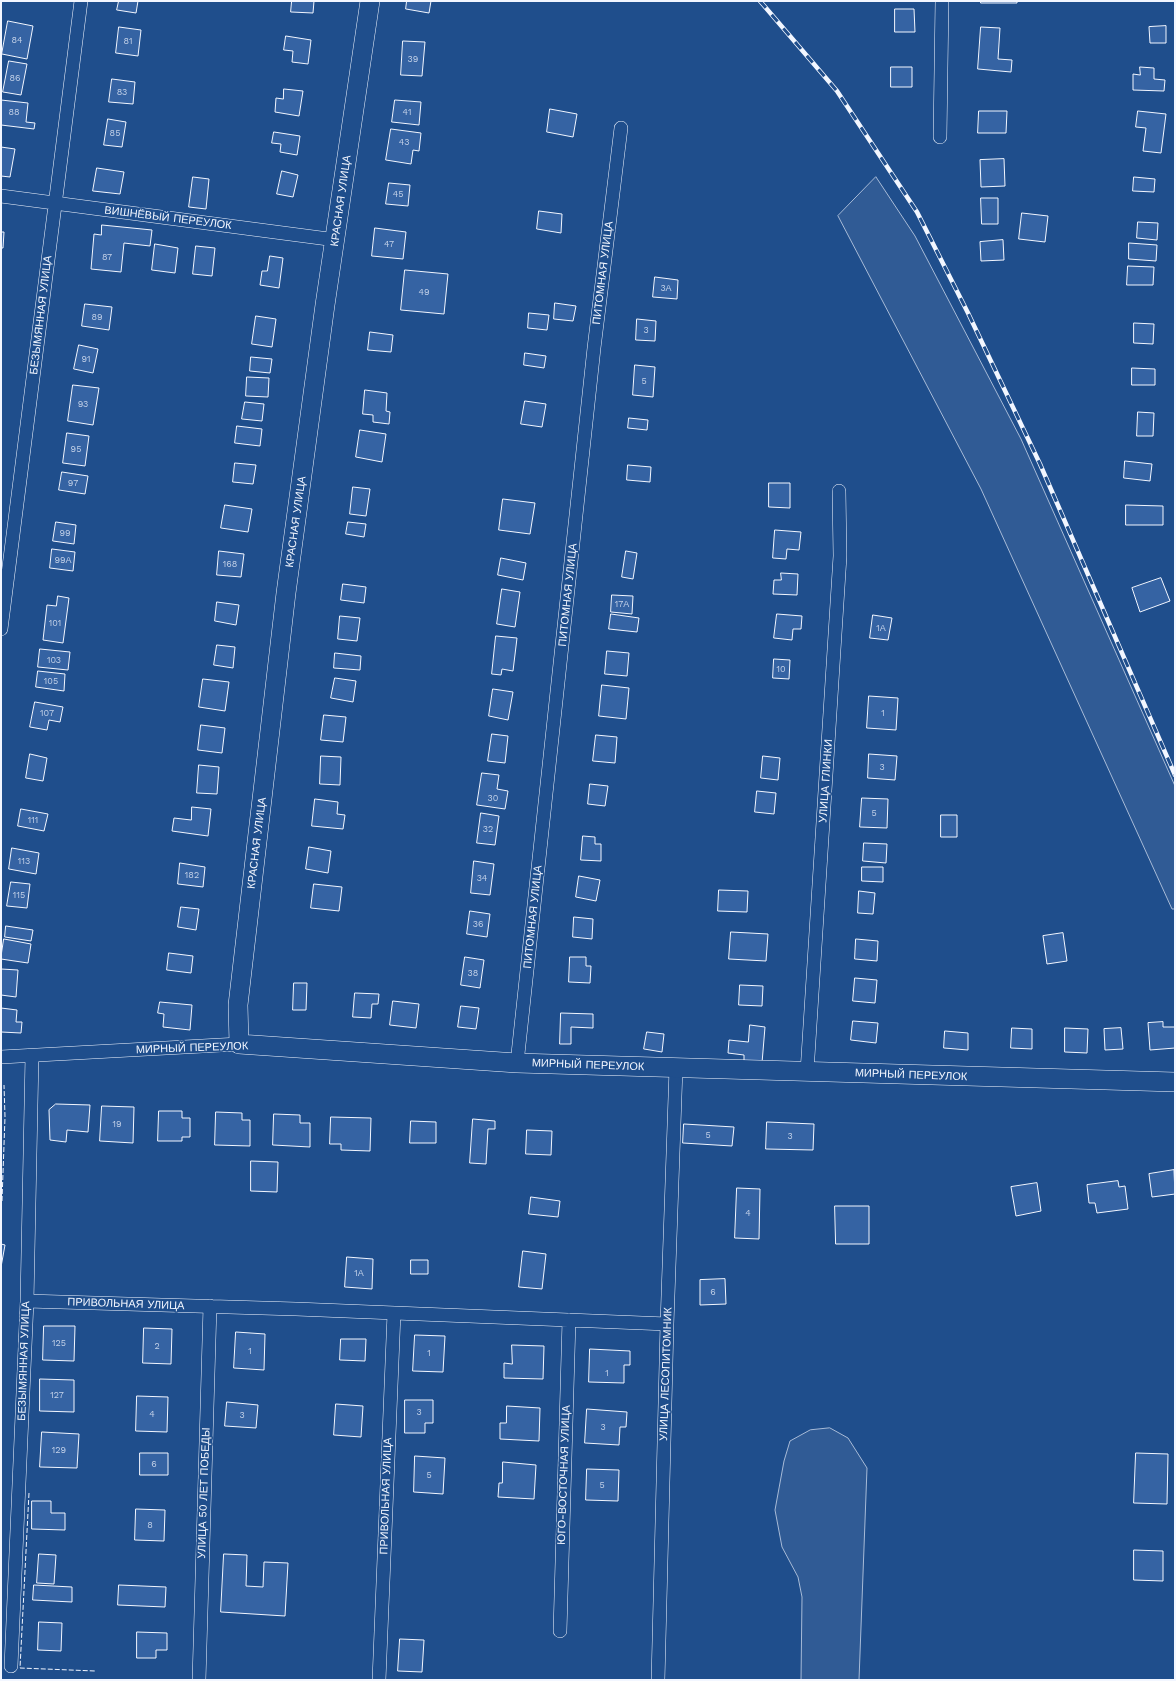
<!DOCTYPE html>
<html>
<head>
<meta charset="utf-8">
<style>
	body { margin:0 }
	#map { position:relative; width:1176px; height:1681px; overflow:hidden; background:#1f4e8c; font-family:"Work Sans",sans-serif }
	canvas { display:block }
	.frame { position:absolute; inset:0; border:2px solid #f2f6ff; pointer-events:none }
</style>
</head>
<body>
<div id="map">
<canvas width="1176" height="1681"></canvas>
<div class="frame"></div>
</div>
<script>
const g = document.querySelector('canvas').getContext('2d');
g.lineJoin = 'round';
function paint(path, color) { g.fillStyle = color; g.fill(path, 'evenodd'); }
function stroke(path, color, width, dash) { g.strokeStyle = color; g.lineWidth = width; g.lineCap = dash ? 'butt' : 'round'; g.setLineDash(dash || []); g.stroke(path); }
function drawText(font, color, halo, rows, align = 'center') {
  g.font = font + ' "Work Sans",sans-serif'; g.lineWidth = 3; g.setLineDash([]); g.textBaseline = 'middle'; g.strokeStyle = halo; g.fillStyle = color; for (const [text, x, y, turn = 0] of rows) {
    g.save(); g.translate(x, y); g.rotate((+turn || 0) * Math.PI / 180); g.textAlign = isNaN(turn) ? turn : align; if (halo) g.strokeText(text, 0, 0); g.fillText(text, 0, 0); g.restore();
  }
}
const built = new Path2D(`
	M876,177L915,236L1021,439L1175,786V909H1172L981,489L838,216Z
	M830,1428L848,1438L867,1468L859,1680H801L802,1597L798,1577L782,1547L775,1510L784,1461L790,1441L810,1430Z`);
const building = new Path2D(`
	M119,1H138L136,13L117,10Z
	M292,1H314L313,13L291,12Z
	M407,1H431L429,13L406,9Z
	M981,1H1017V3H981Z
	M895,9H914L915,32H895Z
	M8,21L33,26L27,59L2,54Z
	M1166,26V43H1150L1149,27Z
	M119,27L141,30L138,56L116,53Z
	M981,27L1000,28L998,59L1012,60L1011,72L978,69Z
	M286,36L311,40L308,64L292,62L293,51L284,50Z
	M403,41L425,42L422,76L401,75Z
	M9,61L27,64L21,95L3,92Z
	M891,67H912V87H891Z
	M1140,67L1154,68V79L1165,80L1164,91L1133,90V74L1140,75Z
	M112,79L135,82L133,104L109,102Z
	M284,89L303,91L299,116L275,112L276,98L283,99Z
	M1,100L28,103L26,122L35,123L34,129L1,125Z
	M395,100L421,102L419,125L392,122Z
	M550,109L577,114L573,137L547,132Z
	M979,111H1007L1006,133H978Z
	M1138,111L1166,114L1161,153L1143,151L1146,128L1136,127Z
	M108,119L126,122L122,147L104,145Z
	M391,129L421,133L419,151L413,150L411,164L386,160Z
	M274,132L300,136L297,155L280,152L281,144L272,143Z
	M1,147L15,149L10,177L1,176Z
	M1004,159L1005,186L981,187L980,160Z
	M97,168L124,172L120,194L93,191Z
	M282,171L298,175L293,197L277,194Z
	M193,177L209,179L206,209L189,207Z
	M1134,177L1155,179L1154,192L1133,191Z
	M389,183L410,185L408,206L386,204Z
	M981,198H998V224H982Z
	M539,211L562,214L561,233L537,229Z
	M1022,213L1048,216L1045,242L1019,239Z
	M1138,222L1158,223L1157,240L1137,238Z
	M102,225L152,230L150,246L124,243L121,272L91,269L94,234L101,235Z
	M375,228L406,232L403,259L372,256Z
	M1,232H4L3,248H1Z
	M1003,240L1004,260L981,261L980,242Z
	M1129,243L1157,245L1156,261L1129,259Z
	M155,244L178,248L175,273L152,270Z
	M196,246L215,248L212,276L193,274Z
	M270,256L283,258L279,288L260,285L262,271H267Z
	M1128,266L1154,267L1153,285H1127Z
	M405,270L448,274L444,314L401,310Z
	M655,277L678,280L677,299L653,297Z
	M555,303L576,306L573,321L554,319Z
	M85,304L112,307L109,330L82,326Z
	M529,313L549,315L547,330L528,328Z
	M256,316L276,319L272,347L252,344Z
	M637,319L656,321L655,341L636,340Z
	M1134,323L1154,324L1153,344L1134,343Z
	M370,332L393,335L391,352L368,350Z
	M79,345L98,349L93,373L74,369Z
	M525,353L546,356L544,368L524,365Z
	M251,357L272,359L270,373L250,371Z
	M635,365L655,367L653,397L633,395Z
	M1132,368L1155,369V385H1132Z
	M247,377L269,378L268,397L246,396Z
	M73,385L99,388L93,425L68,421Z
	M365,390L387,393L386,411L390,412L389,424L373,422V415L363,414Z
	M525,401L546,404L542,427L521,424Z
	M245,402L264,404L262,421L242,419Z
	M1138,412L1154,413L1153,436H1137Z
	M629,418L648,420L647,430L628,428Z
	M237,426L262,429L260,446L235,443Z
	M360,430L386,434L382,462L356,457Z
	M67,433L89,436L85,466L63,463Z
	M1125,461L1152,464L1150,481L1124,478Z
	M235,463L256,465L253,484L233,482Z
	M628,465L651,467L650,482L627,480Z
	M62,472L88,476L85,494L59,490Z
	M769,483H790V508L769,507Z
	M353,487L370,489L366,516L350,514Z
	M503,499L535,503L530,534L499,530Z
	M225,505L252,509L248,532L221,528Z
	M1126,505L1163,506V525H1126Z
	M56,522L76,525L74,544L53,541Z
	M348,522L366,524L364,537L346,534Z
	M775,530L801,532L799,550L787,549L786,559L773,558Z
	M52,549L75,552L73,571L50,568Z
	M219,551L244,554L241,577L217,575Z
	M626,551L637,553L633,579L622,577Z
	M501,558L526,563L523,580L498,575Z
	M781,573L798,574L797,595L773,594L774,580H781Z
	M1161,578L1170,601L1140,612L1132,588Z
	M343,584L366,587L364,603L341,600Z
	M502,589L520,592L515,627L497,624Z
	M612,595L633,596L632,614L611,612Z
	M58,596L69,598L63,643L43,640L47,605L56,606Z
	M217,602L239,605L236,625L215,621Z
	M611,614L639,618L637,632L609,629Z
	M777,614L802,616L801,629H793L792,640L774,638Z
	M873,615L892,618L888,640L870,638Z
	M340,616L360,618L357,641L338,639Z
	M496,636L517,638L513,671L502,669L501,675L492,674Z
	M217,645L235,647L233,668L214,665Z
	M40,649L70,652L68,670L38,667Z
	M607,651L629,653L627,676L605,674Z
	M335,653L361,656L360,670L334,668Z
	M774,659L790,660L789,679L773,678Z
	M38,671L65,674L64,691L36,687Z
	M335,678L356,681L353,702L331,698Z
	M203,679L229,682L225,711L199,707Z
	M602,685L629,688L626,719L599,716Z
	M493,689L513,692L508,720L489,716Z
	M869,696L898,698L896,730L867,728Z
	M35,702L63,707L60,722L49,720L47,730L30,727Z
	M324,715L346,717L343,742L321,740Z
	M201,725L225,728L222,753L198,750Z
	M492,734L508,736L505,763L488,761Z
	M596,735L617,737L615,763L593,761Z
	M30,754L47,758L43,781L26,778Z
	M869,754L897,756L895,780L868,778Z
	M321,756L341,757L340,785L320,784Z
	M763,756L780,758L778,780L761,778Z
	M199,765L219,767L217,794L197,793Z
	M482,773L499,775L497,789L508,791L505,809L477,805Z
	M590,784L608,786L605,806L588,804Z
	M757,791L776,793L774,814L755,812Z
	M862,798L888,799L887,828L860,827Z
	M315,799L338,802L337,814L345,815L343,829L312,826Z
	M192,807L211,809L208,836L172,831L174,818L191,820Z
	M21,809L48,814L44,831L18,826Z
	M481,813L499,816L495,845L477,843Z
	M941,815H957V837H941Z
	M583,836L595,837V844H601V861L581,860Z
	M864,843L887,844L886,863L863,861Z
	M309,847L331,851L328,873L306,869Z
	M12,848L39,853L36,874L9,869Z
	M474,861L494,864L490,895L471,893Z
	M180,863L205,867L203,887L178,884Z
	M862,867H883V882L862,881Z
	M579,876L600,880L596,901L576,897Z
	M11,882L30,884L27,908L7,906Z
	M314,884L342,887L339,911L311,908Z
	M719,890L748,891L747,912L718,911Z
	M859,891L875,893L873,914L858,913Z
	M181,907L199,909L196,930L178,927Z
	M470,911L490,914L487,937L467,934Z
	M574,917L593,919L592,939L573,937Z
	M6,926L33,930L31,941L5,937Z
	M731,932L768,934L766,961L729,959Z
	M1063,933L1067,961L1047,964L1043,936Z
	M4,939L31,944L28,963L1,959Z
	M856,939L878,941L877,961L855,959Z
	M169,953L193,956L191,973L167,970Z
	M465,957L484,960L480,988L461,985Z
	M570,957H586V966H591L590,983L569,982Z
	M1,969L18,970L16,997L1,995Z
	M855,978L877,980L875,1003L853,1001Z
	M294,983H307L306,1010H293Z
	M740,985L763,986L762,1006L739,1005Z
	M355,993L379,994L378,1004H372L371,1018L353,1017Z
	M393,1001L419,1004L416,1028L390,1025Z
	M160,1002L192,1005L190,1030L163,1027L164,1014L158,1013Z
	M461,1006L479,1008L476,1029L458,1027Z
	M1,1008L17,1010L16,1022H22L21,1033L1,1032Z
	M561,1013L593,1014V1028L571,1027V1044H560Z
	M853,1021L878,1023L876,1043L851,1040Z
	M1163,1022V1027H1175V1048L1150,1050L1148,1023Z
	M750,1025L765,1027L762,1063L744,1061V1055L728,1053L729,1040L748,1042Z
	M1012,1028L1032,1029V1049L1011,1048Z
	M1065,1028L1088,1029L1087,1053L1065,1052Z
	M1121,1028L1123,1049L1105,1050L1104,1029Z
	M945,1031L968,1033V1050L944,1048Z
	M647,1032L664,1034L662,1052L644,1049Z
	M56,1104L90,1105L88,1132L67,1130L66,1142L50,1140L49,1110Z
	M102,1106L134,1107L133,1143L100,1141Z
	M159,1111H182V1118H190V1137H182V1141H158Z
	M216,1112L242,1113V1120H250V1146L215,1145Z
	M274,1114L300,1115V1123H310V1147L273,1145Z
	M331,1117L371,1118L370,1151L341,1150V1144H330Z
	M473,1119L495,1121V1129H488L486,1164L470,1163Z
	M411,1121L436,1122V1143H410Z
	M767,1122L814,1124L813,1150L766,1149Z
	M684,1124L734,1127L732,1146L683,1143Z
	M527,1130L552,1131L551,1155L526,1154Z
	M251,1161L278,1162L277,1192L251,1191Z
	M1174,1170L1175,1194L1152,1197L1149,1174Z
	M1118,1181L1119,1187L1125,1186L1128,1209L1097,1213L1095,1203H1089L1087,1185Z
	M1037,1183L1041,1211L1016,1216L1011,1187Z
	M737,1188L760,1189L759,1239L735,1238Z
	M531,1197L560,1201L558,1217L529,1214Z
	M835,1206H869V1244H836Z
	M1,1244L5,1245L1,1267Z
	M523,1251L546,1254L542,1289L519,1287Z
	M347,1257L373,1259L372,1289L345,1287Z
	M411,1260H428V1274H411Z
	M725,1279L726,1304L700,1305V1280Z
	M44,1326H75L74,1361L43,1360Z
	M144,1328L172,1329L171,1364L143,1363Z
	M236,1332L265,1334L264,1370L234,1368Z
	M415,1335L445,1336L443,1372L413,1371Z
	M341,1339H366L365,1361L340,1360Z
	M512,1345L544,1346L543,1379L504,1378V1363L512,1364Z
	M590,1349L630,1351V1365H624V1383L589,1382Z
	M40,1379L74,1380V1412L40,1411Z
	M137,1396L168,1397L167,1432L136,1431Z
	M405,1400H433V1423H425V1433H405Z
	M227,1402L258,1405L256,1428L225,1426Z
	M336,1404L363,1406L361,1437L334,1435Z
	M507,1406L540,1408L539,1441L500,1439V1423H506Z
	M587,1409L627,1412L626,1427H620L619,1445L585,1443Z
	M42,1432L79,1434L77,1468L40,1467Z
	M140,1453H168V1475H140Z
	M1136,1453L1168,1454L1167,1504L1134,1503Z
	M415,1456L445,1458L443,1494L414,1492Z
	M503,1462L536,1465L534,1499L498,1497L499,1483H502Z
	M587,1469L619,1470L618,1501L586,1500Z
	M32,1501H51V1513H65V1530L32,1529Z
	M136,1509L165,1510L164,1541L135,1540Z
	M1134,1550L1163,1551V1581L1134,1580Z
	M39,1554L56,1555L54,1584L37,1583Z
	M224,1554L247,1555L246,1586L263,1587L264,1562L288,1563L285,1616L221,1612Z
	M34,1585L72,1587V1602L33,1600Z
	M119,1585L166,1587L165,1607L118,1605Z
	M39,1622L62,1623L61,1651L38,1650Z
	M137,1632L167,1633V1650H156V1658H137Z
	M400,1639L424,1640L422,1672L398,1671Z`);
const street = new Path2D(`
	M940,137L942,1
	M1,196L336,240
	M1,629L81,1
	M1,1057L239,1044
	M517,1063L594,348L621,128
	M807,1072L840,556L839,491
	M27,1301L296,1309L667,1324
	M560,1631L569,1320
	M11,1666L27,1301L32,1056
	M199,1680L210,1306
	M379,1680L394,1313
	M658,1680L667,1324L676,1068`);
const secondary = new Path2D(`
	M370,1L325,305L286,593L238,1005L239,1044L517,1063L1175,1082`);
const rail = new Path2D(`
	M760,1L837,91L917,212L968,313L1040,464L1175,775`);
const fence = new Path2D(`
	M2,1201L5,1117L4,1085
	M29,1493L20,1668L95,1671`);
const numberNames = [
	["84",17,40],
	["81",128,41],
	["39",413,59],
	["86",15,78],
	["83",122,92],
	["88",14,112],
	["41",407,112],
	["85",115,133],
	["43",404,142],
	["45",398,194],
	["47",389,244],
	["87",107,257],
	["3А",666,288],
	["49",424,292],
	["89",97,317],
	["3",646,330],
	["91",86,359],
	["5",644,381],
	["93",83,404],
	["95",76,449],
	["97",73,483],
	["99",65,533],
	["99А",63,560],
	["168",230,564],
	["17А",622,604],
	["101",55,623],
	["1А",881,628],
	["103",54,660],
	["10",781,669],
	["105",51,681],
	["107",47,713],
	["1",883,713],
	["3",882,767],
	["30",493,798],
	["5",874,813],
	["111",33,820],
	["32",488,829],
	["113",24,861],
	["182",192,875],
	["34",482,878],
	["115",19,895],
	["36",478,924],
	["38",473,973],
	["19",117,1124],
	["5",708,1135],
	["3",790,1136],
	["4",748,1213],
	["1А",359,1273],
	["6",713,1292],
	["125",59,1343],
	["2",157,1346],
	["1",250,1351],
	["1",429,1353],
	["1",607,1373],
	["127",57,1395],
	["3",419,1412],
	["4",152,1414],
	["3",242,1415],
	["3",603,1427],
	["129",59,1450],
	["6",154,1464],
	["5",429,1475],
	["5",602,1485],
	["8",150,1525]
];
const streetNames = [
	["КРАСНАЯ УЛИЦА",341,201,-82],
	["ВИШНЁВЫЙ ПЕРЕУЛОК",168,218,7],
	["ПИТОМНАЯ УЛИЦА",603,273,-83],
	["БЕЗЫМЯННАЯ УЛИЦА",41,315,-83],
	["КРАСНАЯ УЛИЦА",296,522,-82],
	["ПИТОМНАЯ УЛИЦА",568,595,-84],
	["УЛИЦА ГЛИНКИ",826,781,-86],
	["КРАСНАЯ УЛИЦА",257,843,-83],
	["ПИТОМНАЯ УЛИЦА",533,917,-84],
	["МИРНЫЙ ПЕРЕУЛОК",192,1048,-2],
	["МИРНЫЙ ПЕРЕУЛОК",588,1065,2],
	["МИРНЫЙ ПЕРЕУЛОК",911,1075,2],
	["ПРИВОЛЬНАЯ УЛИЦА",126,1304,2],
	["БЕЗЫМЯННАЯ УЛИЦА",24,1361,-88],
	["УЛИЦА ЛЕСОПИТОМНИК",666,1374,-88],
	["ЮГО-ВОСТОЧНАЯ УЛИЦА",564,1475,-88],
	["УЛИЦА 50 ЛЕТ ПОБЕДЫ",204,1493,-88],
	["ПРИВОЛЬНАЯ УЛИЦА",386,1496,-88]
];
paint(built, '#305b95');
stroke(built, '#a8bbd7', 1);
paint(building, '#3563a3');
stroke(building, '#f2f6ff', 1);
stroke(street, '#f2f6ff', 14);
stroke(secondary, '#f2f6ff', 20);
stroke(street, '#1f4e8c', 13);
stroke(secondary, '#1f4e8c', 19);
stroke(rail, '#f2f6ff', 4.5);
stroke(rail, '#1f4e8c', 3, [9]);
stroke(fence, '#f2f6ff', 1, [5, 2]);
drawText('9px', '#c3d1e8', null, numberNames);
drawText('11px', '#f2f6ff', '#1f4e8c', streetNames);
</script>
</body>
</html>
